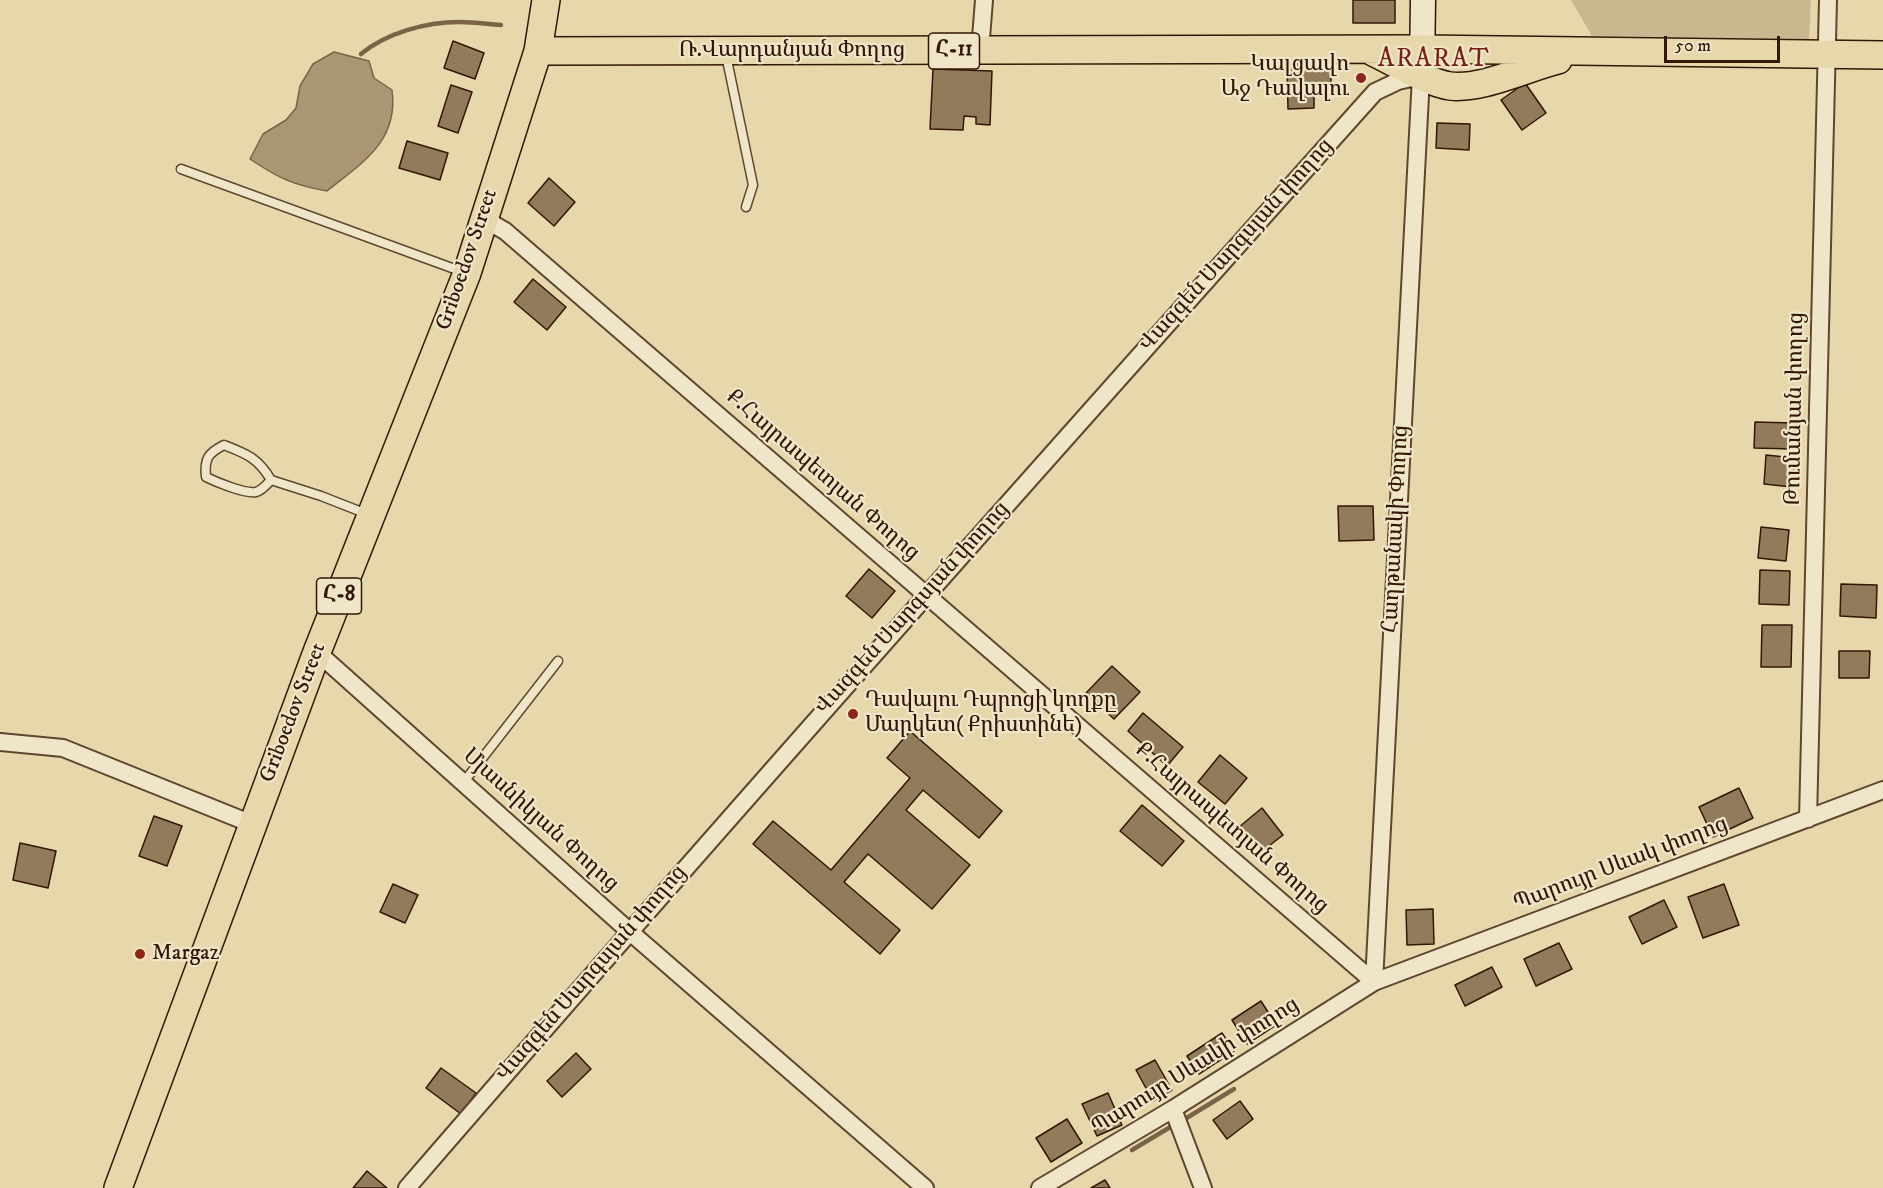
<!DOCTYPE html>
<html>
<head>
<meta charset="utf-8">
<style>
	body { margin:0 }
	#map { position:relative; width:1883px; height:1188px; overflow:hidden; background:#e7d8ac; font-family:"IM FELL DW Pica",serif }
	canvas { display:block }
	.scale { position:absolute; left:1664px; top:36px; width:116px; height:27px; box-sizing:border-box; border:3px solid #331604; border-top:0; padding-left:8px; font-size:18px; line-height:21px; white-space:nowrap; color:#331604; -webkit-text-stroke:4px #efe6c9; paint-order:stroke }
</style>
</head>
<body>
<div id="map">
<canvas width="1883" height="1188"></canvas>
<div class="scale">50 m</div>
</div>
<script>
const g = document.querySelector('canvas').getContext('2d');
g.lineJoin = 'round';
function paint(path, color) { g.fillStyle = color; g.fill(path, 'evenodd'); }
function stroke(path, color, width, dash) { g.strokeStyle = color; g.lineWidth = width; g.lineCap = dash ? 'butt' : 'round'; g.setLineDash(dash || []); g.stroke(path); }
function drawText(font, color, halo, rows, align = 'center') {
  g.font = font + ' "IM FELL DW Pica","Noto Serif Armenian",serif'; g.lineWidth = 4.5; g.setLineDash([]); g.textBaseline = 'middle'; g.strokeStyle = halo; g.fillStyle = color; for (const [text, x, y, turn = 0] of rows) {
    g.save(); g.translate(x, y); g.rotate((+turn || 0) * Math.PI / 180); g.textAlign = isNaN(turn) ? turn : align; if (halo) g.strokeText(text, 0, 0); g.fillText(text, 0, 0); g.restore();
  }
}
const green = new Path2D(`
	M1571,0H1811L1809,39L1592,36Z`);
const water = new Path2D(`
	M334,52L369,61L374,78L392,90C399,141 362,163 327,191C293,185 278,178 250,159L263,134L286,120L296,108L300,86L313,64Z`);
const stream = new Path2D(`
	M361,54C386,33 426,22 459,22C473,22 487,24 501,25
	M1185,1119L1234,1089
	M1132,1150L1172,1126`);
const building = new Path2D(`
	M1353,0H1395V23H1353Z
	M453,41L484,53L475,79L444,68Z
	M1287,65H1331V95H1314V108L1288,109Z
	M933,69L992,71L990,125L976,124V117L964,116L963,130L930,129Z
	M1525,83L1546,113L1522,130L1501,100Z
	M451,85L472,92L458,133L438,126Z
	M1437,123L1470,124L1469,150L1436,148Z
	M407,141L448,153L440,180L399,168Z
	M549,178L575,202L554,226L528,203Z
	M533,279L566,307L547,330L514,302Z
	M1755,422L1794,423L1793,449L1754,448Z
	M1766,455L1795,458L1792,487L1764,484Z
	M1338,506H1373L1374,540L1339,541Z
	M1761,527L1789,530L1786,561L1758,558Z
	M869,569L895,591L872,618L846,596Z
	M1760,570L1790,571L1789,605L1759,604Z
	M1841,584L1877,585L1876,618L1840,616Z
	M1762,625H1792L1791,667H1761Z
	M1839,651H1870L1869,678H1839Z
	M1112,666L1140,692L1114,719L1086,693Z
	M1143,713L1183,747L1167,766L1128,731Z
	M910,731L1002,811L979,838L923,790L906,810L970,865L932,909L868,854L844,882L900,930L880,954L753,844L773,821L831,870L910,778L887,758Z
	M1220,755L1247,778L1225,804L1198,782Z
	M1739,788L1753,818L1713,837L1699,807Z
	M1142,805L1184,841L1162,866L1120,831Z
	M1262,808L1283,835L1260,853L1239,827Z
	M154,816L182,826L167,866L139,856Z
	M20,843L56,851L48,888L13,880Z
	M393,884L418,895L405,923L380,912Z
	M1724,884L1739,925L1703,938L1688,897Z
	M1664,900L1677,927L1642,944L1629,917Z
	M1433,909L1434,944L1407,945L1406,910Z
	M1559,943L1572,969L1536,986L1524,959Z
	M1492,967L1502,987L1465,1006L1455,985Z
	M1261,1001L1276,1025L1247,1044L1232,1020Z
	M1222,1033L1234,1051L1199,1074L1187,1056Z
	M576,1053L591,1069L562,1097L547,1081Z
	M1155,1060L1172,1090L1153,1101L1136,1070Z
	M441,1068L476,1093L461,1114L426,1088Z
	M1108,1093L1122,1125L1097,1136L1082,1104Z
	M1240,1101L1253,1119L1227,1139L1213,1120Z
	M1067,1119L1082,1143L1051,1162L1036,1138Z
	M367,1171L387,1188H353Z
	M1105,1180L1110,1188H1091Z`);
const lane = new Path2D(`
	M726,55L753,185L746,207
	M181,169L463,272
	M271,480C267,484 263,490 256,492C245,494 216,482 206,477C204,459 208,453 224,445C247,454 258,458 271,480L321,496L367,514
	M463,783L558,661`);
const street = new Path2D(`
	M980,51L984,0
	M484,219L505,231L1374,982
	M317,652L629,931L925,1188
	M0,742L63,748L252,824
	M1808,819L1828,0
	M1173,1109L1203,1188
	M407,1188C726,819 1050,455 1375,92L1398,81L1421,76L1374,982
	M1040,1188L1173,1109L1374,982L1883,790`);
const secondary = new Path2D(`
	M1422,67L1423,0`);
const primary = new Path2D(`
	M538,51L1424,49L1883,55
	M1373,52C1394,62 1428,83 1450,86C1481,90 1526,68 1558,60
	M118,1188L317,652L467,273L538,51L546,0`);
const markers = [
	[1361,78,6,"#8f2418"],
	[853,714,6,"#8f2418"],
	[140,954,6,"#8f2418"]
];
const shields = [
	[954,51,51],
	[339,596,45]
];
const shieldNames = [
	["Հ-11",954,51],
	["Հ-8",339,596]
];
const streetNames = [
	["Ռ.Վարդանյան Փողոց",792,51],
	["Վազգեն Սարգսյան փողոց",1237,246,-48],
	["Griboedov Street",468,260,-71],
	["Թումանյան փողոց",1796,409,-89],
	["Ք.Հայրապետյան Փողոց",822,476,41],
	["Հաղթանակի Փողոց",1397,529,-87],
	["Վազգեն Սարգսյան փողոց",913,609,-48],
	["Griboedov Street",294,713,-69],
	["Մյասնիկյան Փողոց",540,821,42],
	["Ք.Հայրապետյան Փողոց",1231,829,41],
	["Պարույր Սևակ փողոց",1621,865,-21],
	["Վազգեն Սարգսյան փողոց",592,974,-49],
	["Պարույր Սևակի փողոց",1196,1067,-32]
];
const poiNames = [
	["Կալցավո",1349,65,"right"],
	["Աջ Դավալու",1349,90,"right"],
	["Դավալու Դպրոցի կողքը",865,701],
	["Մարկետ( Քրիստինե)",865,726],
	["Margaz",152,954]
];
const quarterNames = [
	["ARARAT",1434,61]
];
paint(green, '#c8b78f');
paint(water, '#aa9673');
stroke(water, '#7a6347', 1.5);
stroke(stream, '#7a6347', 4.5);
paint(building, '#917b5b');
stroke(building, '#331604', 1.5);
stroke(lane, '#60462e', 11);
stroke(street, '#60462e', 20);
stroke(secondary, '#331604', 27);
stroke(primary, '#331604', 30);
stroke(lane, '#efe6c9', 8);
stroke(street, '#efe6c9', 16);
stroke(secondary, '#efe6c9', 24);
stroke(primary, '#e7d8ac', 27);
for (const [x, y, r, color] of markers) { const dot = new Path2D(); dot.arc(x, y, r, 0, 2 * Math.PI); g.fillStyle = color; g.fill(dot); stroke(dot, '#efe6c9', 2); }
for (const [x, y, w] of shields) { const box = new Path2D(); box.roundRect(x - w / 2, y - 18, w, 36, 4.5); g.fillStyle = '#efe6c9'; g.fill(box); stroke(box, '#331604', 1.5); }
drawText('bold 21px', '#331604', null, shieldNames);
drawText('22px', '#331604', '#efe6c9', streetNames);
drawText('22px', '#331604', '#efe6c9', poiNames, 'left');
g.letterSpacing = '1.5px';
drawText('26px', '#7a1f14', '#efe6c9', quarterNames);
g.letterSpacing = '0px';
</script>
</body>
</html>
